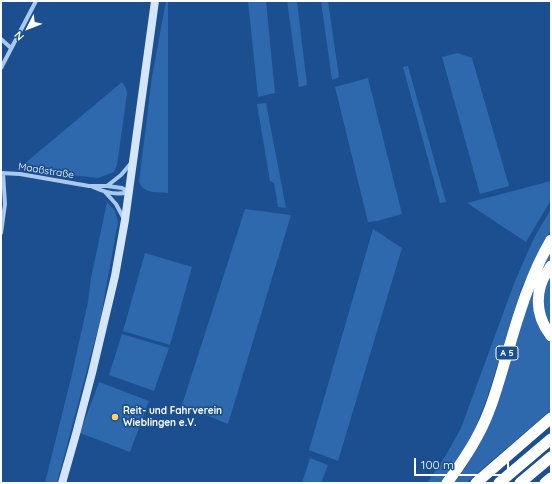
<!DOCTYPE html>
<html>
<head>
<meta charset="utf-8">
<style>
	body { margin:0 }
	#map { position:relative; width:552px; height:484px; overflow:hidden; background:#1b4f8f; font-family:Quicksand,sans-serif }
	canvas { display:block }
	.frame { position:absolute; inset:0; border:2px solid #fff; pointer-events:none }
	.north { position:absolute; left:8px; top:8px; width:40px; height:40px; -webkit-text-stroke:3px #1b4f8f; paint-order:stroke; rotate:228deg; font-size:11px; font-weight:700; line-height:16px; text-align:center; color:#fff }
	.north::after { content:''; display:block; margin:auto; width:14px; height:18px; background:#fff; clip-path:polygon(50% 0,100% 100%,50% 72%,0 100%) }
	.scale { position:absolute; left:414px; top:458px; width:95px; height:18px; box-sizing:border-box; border:2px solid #fff; border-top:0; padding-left:5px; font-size:12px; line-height:14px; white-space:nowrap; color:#fff; -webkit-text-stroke:3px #1b4f8f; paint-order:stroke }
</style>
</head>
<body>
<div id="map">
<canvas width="552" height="484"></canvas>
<div class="frame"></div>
<div class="north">N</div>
<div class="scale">100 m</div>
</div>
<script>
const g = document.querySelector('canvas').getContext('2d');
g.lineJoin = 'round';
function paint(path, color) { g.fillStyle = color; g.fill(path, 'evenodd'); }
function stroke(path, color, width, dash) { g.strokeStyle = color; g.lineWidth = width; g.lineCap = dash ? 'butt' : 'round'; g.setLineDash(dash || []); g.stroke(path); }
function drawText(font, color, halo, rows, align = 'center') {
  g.font = font + ' Quicksand,sans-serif'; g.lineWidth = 3.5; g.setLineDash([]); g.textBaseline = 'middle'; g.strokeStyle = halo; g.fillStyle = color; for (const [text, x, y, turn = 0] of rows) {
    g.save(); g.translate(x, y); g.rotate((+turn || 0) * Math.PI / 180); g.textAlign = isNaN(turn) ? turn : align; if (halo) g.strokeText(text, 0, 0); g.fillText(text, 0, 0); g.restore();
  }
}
const green = new Path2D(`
	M166,1H168V193C158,192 144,194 139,182L152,77Z
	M248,1H266L275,93L258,97Z
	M287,1H297L307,85L299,87Z
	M321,1H328L339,77L332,80Z
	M458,53L472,58L509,186L480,194L442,57Z
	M408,66L446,202L440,203L403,67Z
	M368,78L402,214L377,221L368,222L335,87Z
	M122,82L126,88L127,94L117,165L114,172L98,178L25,170L24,164Z
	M266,103L286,208L278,207L274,183L270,181L257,104Z
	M551,181V200L526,242L467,203Z
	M107,202L115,211L118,222L100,321L57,483H45L72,374L88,302L91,278Z
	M245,209L291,215L228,424L182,405Z
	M551,209V229L522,286L487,398L473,434L456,464L442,483H427L446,455L461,428L515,281L534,238Z
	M373,229L402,248L338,461L309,450Z
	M551,250V410L466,483H454L467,465L484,436L495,408L533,287Z
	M145,253L192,267L170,345L123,331Z
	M122,334L169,348L154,391L109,375Z
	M99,382L149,401L130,452L80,433Z
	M310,458L328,465L321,483H302Z`);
const minor = new Path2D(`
	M1,39L11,48
	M1,68L36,1
	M1,173L20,174L89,186H107L122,188L128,192
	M107,186L121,175L132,162
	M93,187C104,192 116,196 128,192
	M105,192L116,204L124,219
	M1,233L5,204L3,173`);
const secondary = new Path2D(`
	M62,483L76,434L92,373L115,276L125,220L155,1`);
const motorway = new Path2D(`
	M551,266C534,288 534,314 551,336
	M447,483C458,468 468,454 477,437C492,410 499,380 508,351C519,313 531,274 551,240
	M476,483L551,418
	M499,483L551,439
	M520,483L551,457
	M545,483L551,478`);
const markers = [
	[115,417,4,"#ffd166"]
];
const shields = [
	[507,353,22]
];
const shieldNames = [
	["A 5",507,353]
];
const streetNames = [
	["Maaßstraße",46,171,9]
];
const poiNames = [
	["Reit- und Fahrverein",123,411],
	["Wieblingen e.V.",123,423]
];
paint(green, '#2e69ad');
stroke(minor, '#a9c9ee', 4);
stroke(secondary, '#d6e6fa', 8);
stroke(motorway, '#fff', 11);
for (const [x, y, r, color] of markers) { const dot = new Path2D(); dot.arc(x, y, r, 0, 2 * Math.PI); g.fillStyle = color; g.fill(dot); stroke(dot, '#1b4f8f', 1.5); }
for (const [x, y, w] of shields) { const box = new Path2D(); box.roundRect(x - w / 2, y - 7, w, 14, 3); g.fillStyle = '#1b4f8f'; g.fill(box); stroke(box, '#fff', 1); }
drawText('bold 9px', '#fff', null, shieldNames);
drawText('10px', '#fff', '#1b4f8f', streetNames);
drawText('bold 10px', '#fff', '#1b4f8f', poiNames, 'left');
</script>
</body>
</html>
